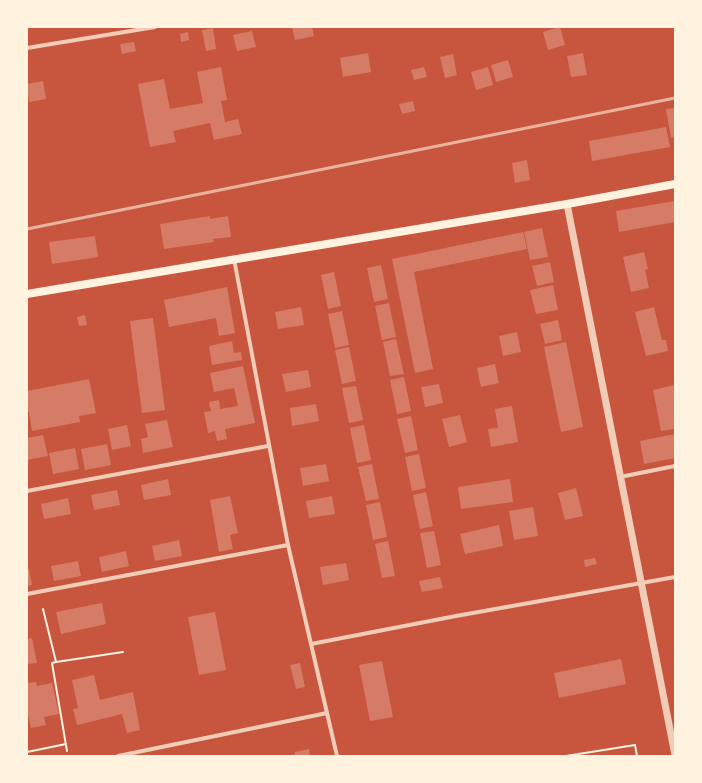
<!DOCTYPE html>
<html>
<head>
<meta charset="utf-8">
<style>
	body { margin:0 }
	#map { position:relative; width:702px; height:783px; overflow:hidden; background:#c8553d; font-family:Jost,sans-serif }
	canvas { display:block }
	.frame { position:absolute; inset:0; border:28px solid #fff3e0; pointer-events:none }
</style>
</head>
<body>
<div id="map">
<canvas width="702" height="783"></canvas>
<div class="frame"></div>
</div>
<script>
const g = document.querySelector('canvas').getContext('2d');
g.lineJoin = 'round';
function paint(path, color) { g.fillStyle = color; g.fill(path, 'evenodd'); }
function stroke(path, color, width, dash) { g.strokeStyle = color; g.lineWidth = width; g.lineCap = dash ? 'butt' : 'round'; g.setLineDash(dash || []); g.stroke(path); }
const building = new Path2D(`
	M292,27H312L314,36L295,40Z
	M560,27L565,45L548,50L543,32Z
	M213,28L216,49L206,51L202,30Z
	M252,31L256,47L237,51L233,35Z
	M188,32L189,40L181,42L180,34Z
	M134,42L136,51L122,54L120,44Z
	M368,53L371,72L343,77L340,58Z
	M583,53L587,75L571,77L567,56Z
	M453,54L457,75L445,78L440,57Z
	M508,60L513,77L496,82L491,65Z
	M221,67L227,100L221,101L225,122L238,119L242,134L214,140L210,123L173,131L176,142L150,147L138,84L164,79L170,109L203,103L197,72Z
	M424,67L427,77L414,80L411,70Z
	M488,67L493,85L476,90L471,72Z
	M43,81L46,99L29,102L27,84Z
	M413,101L415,111L402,114L399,104Z
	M675,108V137L671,138L666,109Z
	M666,127L670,147L592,161L589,141Z
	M527,160L530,180L515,183L512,163Z
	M675,201V222L619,232L616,211Z
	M210,216V219L228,216L231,237L213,239L214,242L164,249L160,224Z
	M542,228L548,257L530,260L524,232Z
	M523,232L527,249L414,272L433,369L415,373L392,259Z
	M95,236L98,257L52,264L49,242Z
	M644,252L648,269L645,270L649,288L631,292L623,257Z
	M550,262L554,282L537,286L532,266Z
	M381,265L388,299L374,302L367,268Z
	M334,272L341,306L328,309L321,275Z
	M553,285L558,310L536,314L530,290Z
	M227,287L235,333L219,336L216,318L169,327L164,300Z
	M389,303L396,337L382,340L375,306Z
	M301,307L304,325L278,329L275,312Z
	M654,307L662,340H666L668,351L646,356L635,312Z
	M342,311L349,345L335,348L328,314Z
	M85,315L87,325L79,326L77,317Z
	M153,318L165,410L142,413L130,321Z
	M558,320L562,340L545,344L540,324Z
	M517,332L521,352L503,356L499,336Z
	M396,339L404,374L390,376L383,342Z
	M232,341L234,353L241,352L242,360L212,365L209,346Z
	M566,342L583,427L561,432L544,347Z
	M349,347L356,381L342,384L335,350Z
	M495,364L499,383L481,387L477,368Z
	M243,366L255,423L225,429L227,439L217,441L215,431L208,433L204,412L211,411L209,402L219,400L220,409L238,406L234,388L214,392L210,373Z
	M308,370L311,387L286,392L282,374Z
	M404,377L411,411L397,414L390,380Z
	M89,379L96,413L79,416L80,422L32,431L29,412H27V391Z
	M439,384L443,403L425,407L421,387Z
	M675,385V429L661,431L653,390Z
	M356,386L363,420L349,423L342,388Z
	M316,404L319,421L292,426L290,408Z
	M512,406L518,442L491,447L488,429L498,428L495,409Z
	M460,415L467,442L449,447L442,419Z
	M411,416L418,450L405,453L397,419Z
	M167,420L173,447L143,453L141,439L148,437L145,424Z
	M127,425L131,446L112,450L108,429Z
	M364,425L371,460L357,463L350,428Z
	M675,434V458L644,464L640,441Z
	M43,435L48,456L27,460V438Z
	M107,444L111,465L85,470L81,449Z
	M75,448L79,469L53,474L49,453Z
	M419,454L426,488L412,491L405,457Z
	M326,464L329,481L303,486L300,468Z
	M372,464L379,499L366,501L358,467Z
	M168,479L171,495L144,500L141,485Z
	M510,479L513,502L461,509L458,487Z
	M576,488L583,516L565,520L558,493Z
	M117,490L120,505L94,510L91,495Z
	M426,492L433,526L420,529L413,495Z
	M230,496L238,533L230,535L233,549L219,552L210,500Z
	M332,496L335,514L309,518L306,501Z
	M68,498L71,514L44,519L41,504Z
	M380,502L387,537L373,540L366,505Z
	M533,507L538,536L514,540L509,511Z
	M499,525L503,546L465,554L460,534Z
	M434,531L441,565L427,568L420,533Z
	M179,540L182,556L155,561L152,546Z
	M388,541L395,576L382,578L375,544Z
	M126,551L129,566L102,572L99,557Z
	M595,558L597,564L585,567L584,560Z
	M78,561L81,576L54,581L51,566Z
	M346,563L349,580L323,585L320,567Z
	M29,569L32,585L27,586V570Z
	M440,577L443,588L422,592L419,581Z
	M102,603L106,624L61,634L56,612Z
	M215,612L226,670L199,675L188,617Z
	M32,638L37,663L27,664V639Z
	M621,659L626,684L559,698L554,673Z
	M382,661L393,717L370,721L359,665Z
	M300,663L305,687L296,689L290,665Z
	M94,675L100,700L133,692L140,730L127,733L122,714L77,725L73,709L78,708L72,680Z
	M36,682L37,686L52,683L59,714L44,717L46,725L31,728L27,711V683Z
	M309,749L310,756H288L295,754V752Z`);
const path = new Path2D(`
	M43,609L56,662L52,663L67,751
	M56,662L123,652
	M27,752L66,744
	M566,756L635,745L637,756`);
const minor = new Path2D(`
	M27,48L155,27
	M234,259L288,545L337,756
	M620,477L675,466
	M27,491L268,446
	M27,594L288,545
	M311,644L456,616L675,577
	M118,756L327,713`);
const tertiary = new Path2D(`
	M567,204L675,755`);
const secondary = new Path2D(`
	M27,294L567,204L675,184`);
const rail = new Path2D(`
	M27,229L675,98`);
paint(building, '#d67c66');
stroke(path, '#fff3e0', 2);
stroke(minor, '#f1ccb7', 4);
stroke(tertiary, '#f1ccb7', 7);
stroke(secondary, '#fff3e0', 8);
stroke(rail, '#e9b49f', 3);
</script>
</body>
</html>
